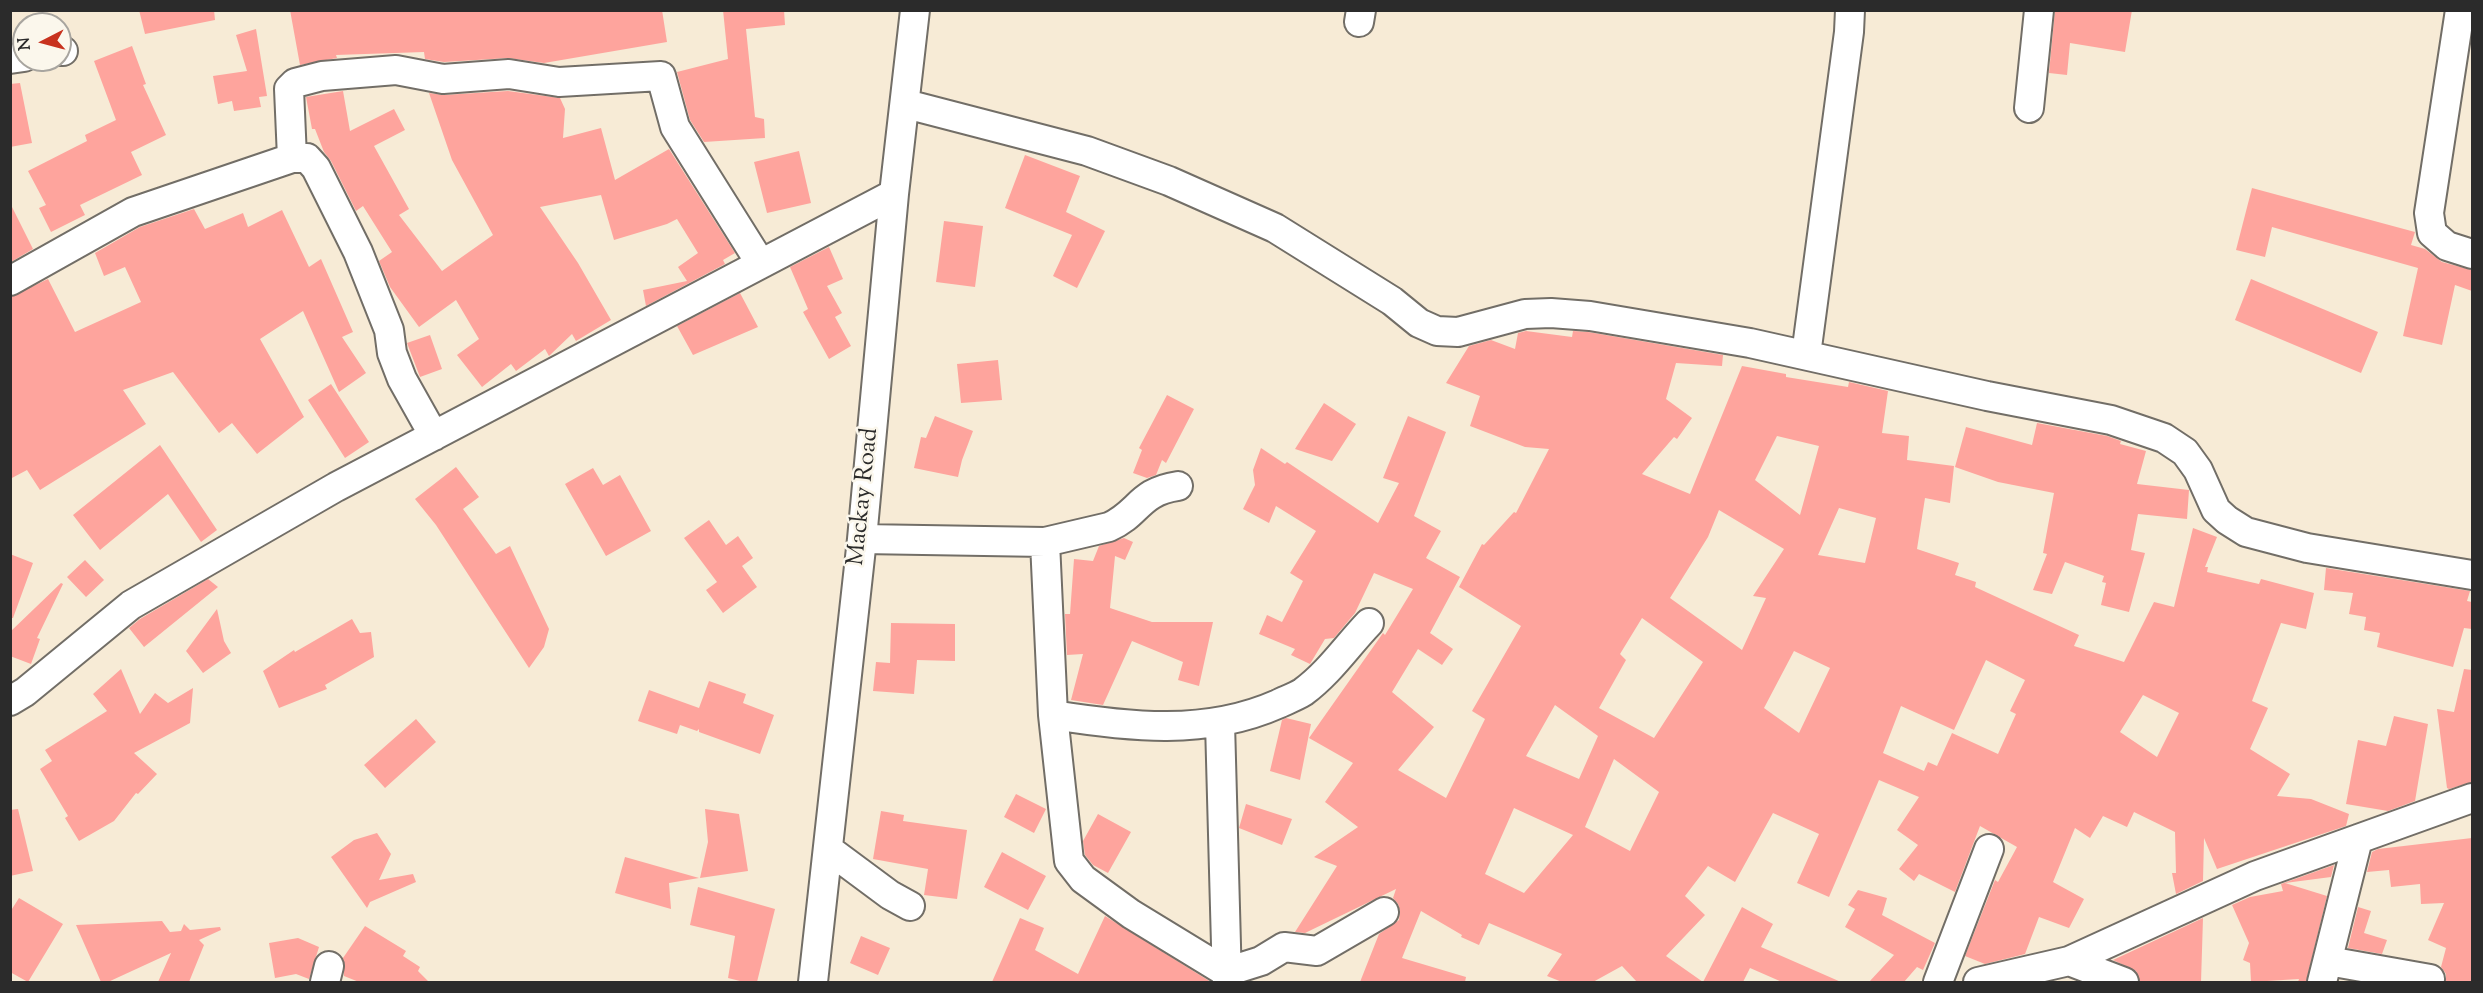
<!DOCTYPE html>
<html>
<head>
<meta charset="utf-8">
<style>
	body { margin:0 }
	#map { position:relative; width:2483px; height:993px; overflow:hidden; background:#f7ebd6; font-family:"Sorts Mill Goudy",serif }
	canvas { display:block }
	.frame { position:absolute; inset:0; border:12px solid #2b2b2b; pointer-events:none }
	.north { position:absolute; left:12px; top:12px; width:60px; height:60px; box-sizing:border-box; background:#fbf7ec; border:2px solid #a8a59f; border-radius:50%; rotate:264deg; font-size:16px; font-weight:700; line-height:24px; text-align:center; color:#2b2b2b }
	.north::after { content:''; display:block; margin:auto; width:21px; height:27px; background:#c8321e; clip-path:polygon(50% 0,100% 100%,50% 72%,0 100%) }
</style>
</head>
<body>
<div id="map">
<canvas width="2483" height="993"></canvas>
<div class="frame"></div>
<div class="north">N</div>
</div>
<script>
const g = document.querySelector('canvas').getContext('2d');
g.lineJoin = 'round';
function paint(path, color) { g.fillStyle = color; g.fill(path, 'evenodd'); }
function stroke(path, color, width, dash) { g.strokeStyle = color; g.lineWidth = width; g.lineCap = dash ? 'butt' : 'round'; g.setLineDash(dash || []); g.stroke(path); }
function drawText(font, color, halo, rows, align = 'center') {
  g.font = font + ' "Sorts Mill Goudy",serif'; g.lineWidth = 5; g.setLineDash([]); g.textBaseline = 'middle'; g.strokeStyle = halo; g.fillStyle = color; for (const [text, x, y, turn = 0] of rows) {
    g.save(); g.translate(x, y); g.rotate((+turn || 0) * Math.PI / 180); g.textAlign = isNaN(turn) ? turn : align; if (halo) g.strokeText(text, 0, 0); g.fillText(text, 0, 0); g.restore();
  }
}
const building = new Path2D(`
	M139,10H214L215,20L145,34Z
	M290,10H662L667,42L544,63L508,58L444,62L425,59L424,52L336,55L337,58L300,65Z
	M723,10H784L785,25L746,29L755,117L764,119L765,138L704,142L690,120L677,72L728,59Z
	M2055,10H2132L2125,52L2070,43L2067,75L2049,73Z
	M256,29L267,96L259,97L261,107L234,111L232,101L218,104L213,76L247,71L236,35Z
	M132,46L146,84L143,85L166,135L131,152L142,175L80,205L85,215L51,232L39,208L46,205L28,171L87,141L85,135L116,120L94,61Z
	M20,83L32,143L10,147V84Z
	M343,91L350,131L394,109L405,130L374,146L409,209L399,215L442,271L493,235L452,160L429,93L444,95L508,91L560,98L565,109L563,138L601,128L615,180L669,149L735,253L723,260L725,264L646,306L643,290L687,281L678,267L698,253L677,219L667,224L614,240L601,195L540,207L578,263L611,320L576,341L572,334L549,356L545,349L516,371L511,364L482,387L457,355L479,339L456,300L419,327L390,287L379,261L392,252L363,206L356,211L331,161L324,152L315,129H312L306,97Z
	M799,151L811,203L767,213L754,162Z
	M1025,155L1080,176L1066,212L1105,231L1077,288L1053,276L1072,235L1005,208Z
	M2252,188L2415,232L2411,245L2425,249L2442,262L2472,270V291L2455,285L2442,345L2403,336L2418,268L2272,227L2265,257L2236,250Z
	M10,203L33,249L11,262L10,260Z
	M194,209L205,229L243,213L248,227L282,210L309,267L321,259L353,332L342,337L366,373L339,392L303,311L260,339L304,417L257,454L232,423L219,433L173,372L123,390L146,424L40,490L27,470L10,479V297L48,279L75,332L141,302L125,267L104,276L95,253L140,227Z
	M944,221L983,226L975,287L936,282Z
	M829,247L843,279L827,286L842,313L835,317L851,346L829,359L803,312L808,309L790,267Z
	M2251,279L2378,332L2361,373L2235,320Z
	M740,293L758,327L693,355L677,326Z
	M1526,331L1572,337L1573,331L1588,332L1723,355L1722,366L1676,363L1666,399L1692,418L1677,439L1674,437L1642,474L1690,494L1742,366L1786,374V377L1848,387L1849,382L1888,391L1882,433L1909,436L1907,460L1954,466L1950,503L1925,498L1917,549L1959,563L1955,575L1976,582L1975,587L2079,635L2074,646L2124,662L2154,602L2174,607L2193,528L2217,537L2205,567H2208L2207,572L2259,584L2261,579L2314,593L2306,629L2281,623L2252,701L2268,708L2250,749L2290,774L2277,796L2311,799L2349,814L2346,826L2217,869L2204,838L2203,881L2176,894L2172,873H2176L2175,832L2134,812L2127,827L2103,816L2090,838L2075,828L2053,882L2084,899L2069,928L2039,917L2025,954L1985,964L1965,956L1995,880L1998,882L2017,847L1980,826L1955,892L1919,874L1914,881L1899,869L1918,845L1897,830L1919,797L1879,780L1829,897L1797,883L1819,834L1773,813L1735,882L1708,866L1685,896L1705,915L1666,956L1703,982H1637L1622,966L1593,982H1562L1547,976L1562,954L1489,923L1479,945L1461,937L1462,935L1421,911L1402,958L1466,977L1465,982H1360L1379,934L1399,920L1400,911L1398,904L1393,898L1396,889L1305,933L1295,932L1337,866L1314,857L1358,827L1325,802L1353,763L1309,738L1383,633L1385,635L1413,589L1374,573L1355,613L1334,638L1325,639L1310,664L1291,655L1295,649L1259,634L1267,615L1282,622L1303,581L1290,573L1316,531L1276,506L1269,523L1243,509L1255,485L1253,470L1261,448L1285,464L1287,462L1378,523L1399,483L1383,478L1408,416L1446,432L1414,516L1441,531L1426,558L1460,577L1430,633L1453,649L1442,665L1418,649L1392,692L1434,727L1398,770L1446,798L1485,719L1472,711L1521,626L1459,587L1482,544L1484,545L1514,512L1516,513L1549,449L1525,447L1470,426L1480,396L1446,383L1469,346L1491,340L1515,349L1518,333ZM1777,436L1819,446L1800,515L1755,480ZM1839,508L1876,518L1865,563L1818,555ZM1719,510L1784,549L1753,596L1766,598L1742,650L1670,598L1708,537ZM1642,618L1703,662L1654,738L1599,708L1626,660L1620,654ZM1794,651L1830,668L1799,733L1764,708ZM1986,660L2025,680L2010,711L2016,714L1998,754L1952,733L1937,766L1928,762L1924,771L1883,753L1901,706L1954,730ZM2143,695L2179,713L2157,757L2120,732ZM1555,705L1598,736L1579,779L1526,756ZM1614,759L1659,792L1630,851L1585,827ZM1514,808L1573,835L1524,893L1485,874Z
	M430,335L442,369L420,377L407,343Z
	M998,360L1002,400L961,403L957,364Z
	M331,384L369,442L345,458L308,400Z
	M1167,395L1194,409L1166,463L1162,460L1156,475L1147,478L1133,473L1142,450L1139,448Z
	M1324,403L1356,424L1332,461L1295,449Z
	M935,416L973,431L962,460L958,477L914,468L921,437L926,438Z
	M2037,423L2107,436L2121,441L2120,444L2146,451L2137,484L2189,490L2187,519L2138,514L2131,550L2145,553L2129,612L2101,605L2106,583L2102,582L2104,576L2065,562L2052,594L2033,590L2047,554L2043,553L2054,493L1998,482L1955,467L1966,427L2032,445Z
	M160,445L217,530L201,542L168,494L100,550L73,515Z
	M456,467L479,497L463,509L496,554L510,546L549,629L544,647L529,668L436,525L415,499Z
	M593,468L603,485L620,475L651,531L606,556L565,484Z
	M709,520L726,545L738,536L753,558L742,566L757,587L723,613L706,590L717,582L684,538Z
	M1124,538L1133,542L1125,560L1115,556L1110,608L1152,622H1213L1199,686L1178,680L1183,662L1132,641L1103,705L1071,700L1083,654L1067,655L1065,614H1070L1074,559L1093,561L1099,546Z
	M10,554L33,563L13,618H10Z
	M85,560L104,580L86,597L67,577Z
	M2326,568L2470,591L2467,601L2472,602V629L2464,628L2453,667L2377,647L2380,633L2364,630L2366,617L2349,614L2353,593L2324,590Z
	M208,579L218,587L144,647L129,628L140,619Z
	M61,583L63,584L37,638L40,639L31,664L10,656V632Z
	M217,609L224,641L231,653L203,673L186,651Z
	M352,619L360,633L371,632L374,657L325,685L327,689L279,708L263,671L294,650L295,652Z
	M891,623L955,624V661L917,660L914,694L873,691L876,662L890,663Z
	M121,669L140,714L155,693L168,703L193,688L190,723L134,753L157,774L138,794L136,793L114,821L79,841L65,818L68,816L40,769L52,761L45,750L107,711L93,694Z
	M2464,669L2472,670V782L2449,789L2447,788L2437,709L2454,712Z
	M709,681L746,694L743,703L774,715L760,754L699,732V729L697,731L680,725L677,734L638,721L649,690L699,708Z
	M2394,716L2428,724L2415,801L2388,811L2346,804L2358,740L2386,746Z
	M1286,718L1311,724L1300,780L1270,771L1282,720Z
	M416,719L436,742L385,788L364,765Z
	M1016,794L1046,809L1034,833L1004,817Z
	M1246,804L1292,819L1282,845L1239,828Z
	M18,809L33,871L10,876V810Z
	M705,809L739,814L748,871L700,878L708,842Z
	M881,811L904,815L903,821L967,830L957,899L924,895L928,869L873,859Z
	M1098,814L1131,832L1108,873L1093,865L1085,855L1083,841Z
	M377,833L391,854L379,880L413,874L416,882L370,902L367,908L331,857L354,840Z
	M2472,838V982H2446V974L2441,967L2446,948L2428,940L2444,903L2421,904L2420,884L2391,887L2389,870L2367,872L2372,852L2378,849Z
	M1002,852L1046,876L1028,910L984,887Z
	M625,857L699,878L669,883L671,909L615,893Z
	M2334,865L2331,877L2285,883L2327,896L2306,982H2298L2299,979L2251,982L2250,963L2243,960L2249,943L2232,905L2250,897L2283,891L2281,884Z
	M698,887L775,909L757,982H744L728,978L735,936L690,925Z
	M1858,890L1887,898L1882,915L1935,943L1923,970L1917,967L1904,982H1869L1894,955L1845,927L1855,909L1848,905Z
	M19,898L63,924L28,982L10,972V912Z
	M1742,907L1773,924L1761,947L1841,982H1782L1750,968L1743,982H1703Z
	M2358,907L2371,911L2364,933L2387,940L2382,954L2348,948Z
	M1105,916L1211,982H992L1020,918L1044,928L1035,950L1078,974Z
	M2203,918L2201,982H2140L2136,971L2113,960Z
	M162,921L170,932L181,931L184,924L190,930L220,927L221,930L199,940L204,945L189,982H158L171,953L108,982H101L76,925Z
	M365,926L406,951L403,956L420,967L418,971L429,982H359L344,976L343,958Z
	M861,936L890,948L878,975L850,963Z
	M298,938L319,947L309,979L296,974L275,978L269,943Z`);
const minor = new Path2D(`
	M2460,10L2429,213L2432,233L2447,246L2472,254
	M1359,22L1361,10
	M60,51H63
	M10,59L24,57
	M906,104L1087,151L1169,181L1275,228L1392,301L1419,323L1437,331L1458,332L1525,314L1551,313L1590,316L1750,343L1987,396L2111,420L2164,438L2185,452L2198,470L2216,510L2227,520L2246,532L2307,548L2472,575
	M2029,108L2039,10
	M292,158L289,89L295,83L322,76L396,70L443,79L509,74L559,82L661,76L675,127L761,264
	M10,281L133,212L292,158H307L316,168L358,252L389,330L392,353L402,379L434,436
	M1806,355L1849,32L1850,10
	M862,539L1045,542L1109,527C1140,513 1138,492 1178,486
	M1045,542L1053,715C1129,727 1206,736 1278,704C1286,700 1295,697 1303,692C1329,673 1347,646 1369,623
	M10,701L25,692L131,605L336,487L894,194
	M1053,715L1069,861L1083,879L1131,914L1226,972L1261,961L1284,947L1317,951L1384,912
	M1220,723L1227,982
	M828,849L890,895L910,906
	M2069,961L2124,982
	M2328,961L2430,979
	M325,982L329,966
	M813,982L862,539L894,194L915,10
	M1938,982L1989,849
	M1978,982L2069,961L2255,876L2472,798
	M2322,982L2358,839`);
const streetNames = [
	["Mackay Road",865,497,-84]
];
paint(building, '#fea49d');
stroke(minor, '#726e67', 32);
stroke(minor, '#fff', 28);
drawText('24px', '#2b2b2b', '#fbf7ec', streetNames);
</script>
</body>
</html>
